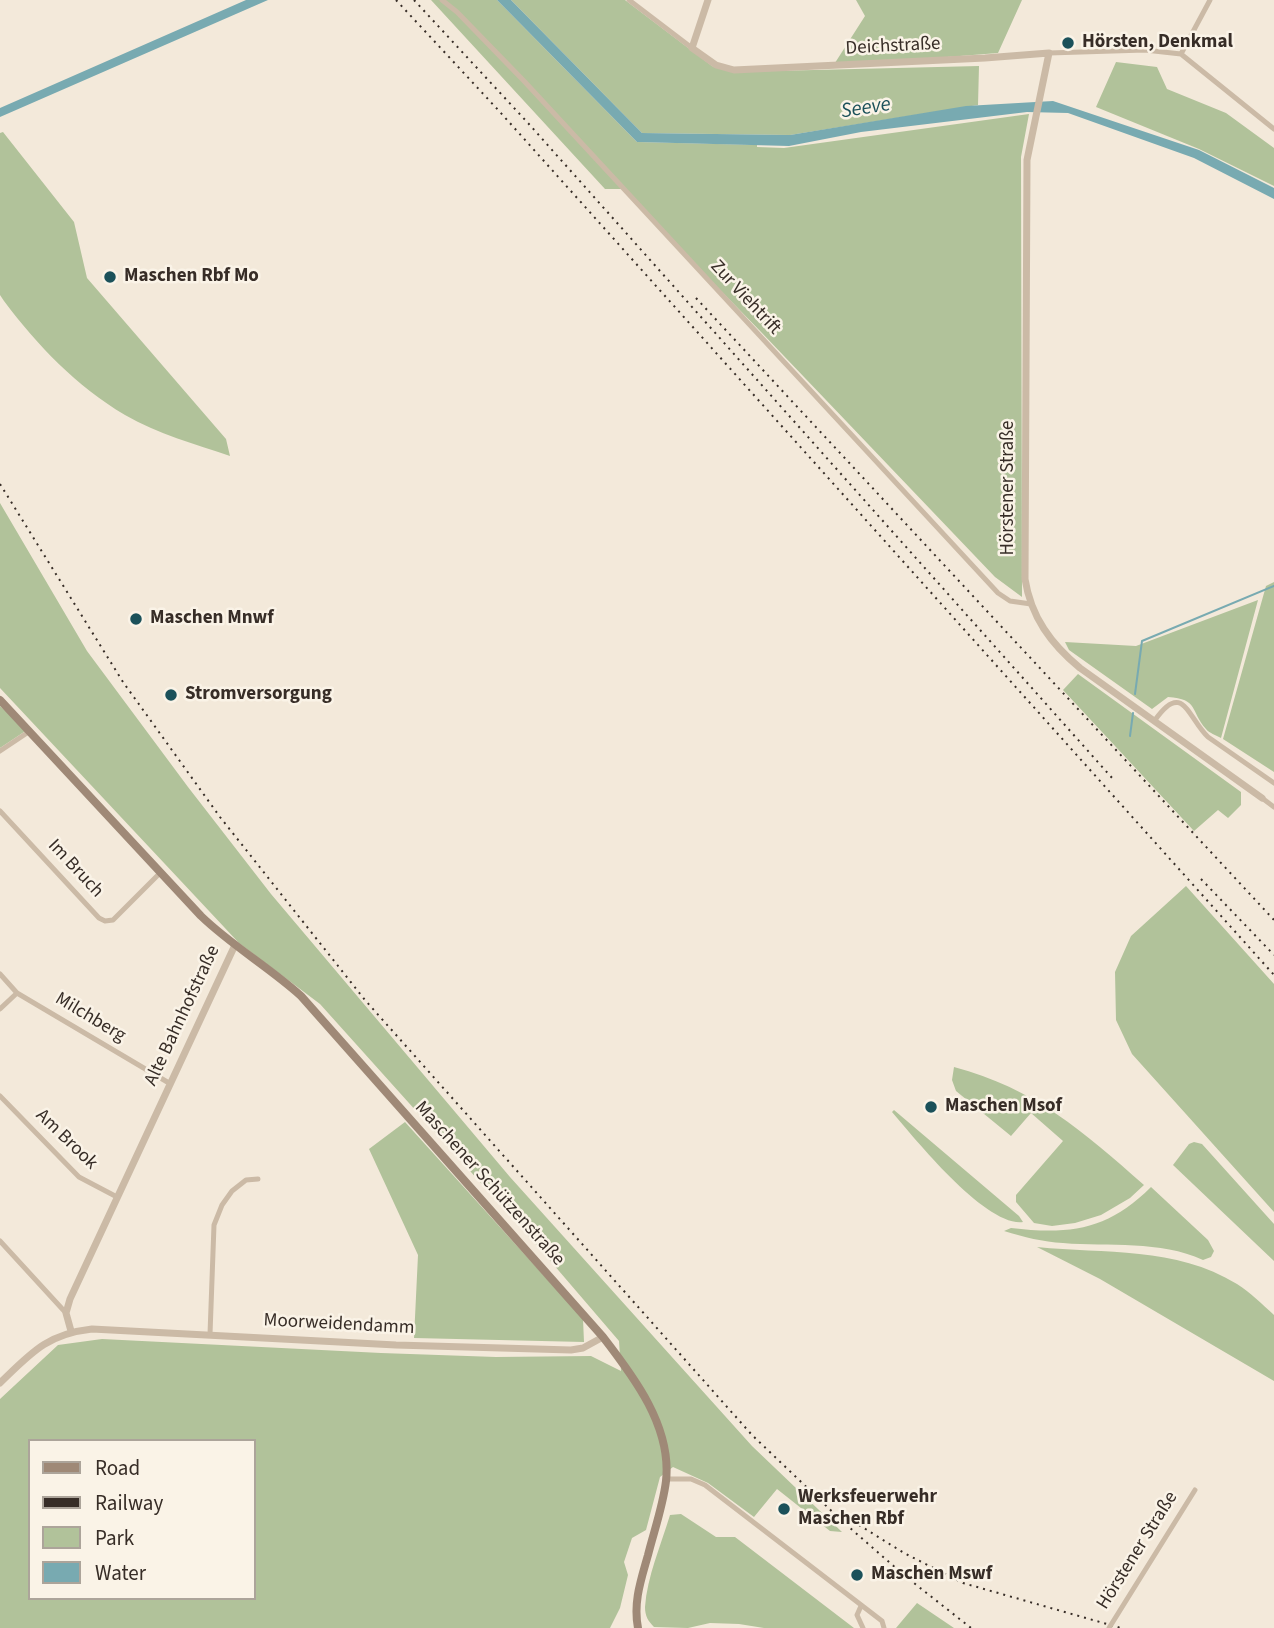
<!DOCTYPE html>
<html>
<head>
<meta charset="utf-8">
<style>
	body { margin:0 }
	#map { position:relative; width:1274px; height:1628px; overflow:hidden; background:#f3e9da; font-family:"Source Sans 3",sans-serif }
	canvas { display:block }
	.legend { position:absolute; left:28px; top:1439px; width:228px; height:161px; box-sizing:border-box; background:#faf3e7; border:2px solid #aca49a; margin:0; padding:9px 12px; list-style:none; font-size:21px; color:#372d27 }
	.legend li { display:flex; align-items:center; gap:14px; height:35px }
	.legend b { width:35px; border:2px solid #aca49a }
</style>
</head>
<body>
<div id="map">
<canvas width="1274" height="1628"></canvas>
<ul class="legend">
<li><b style="height:9px;background:#9f8977"></b>Road</li>
<li><b style="height:9px;background:#372d27"></b>Railway</li>
<li><b style="height:19px;background:#b1c29a"></b>Park</li>
<li><b style="height:19px;background:#78aab1"></b>Water</li>
</ul>
</div>
<script>
const g = document.querySelector('canvas').getContext('2d');
g.lineJoin = 'round';
function paint(path, color) { g.fillStyle = color; g.fill(path, 'evenodd'); }
function stroke(path, color, width, dash) { g.strokeStyle = color; g.lineWidth = width; g.lineCap = dash ? 'butt' : 'round'; g.setLineDash(dash || []); g.stroke(path); }
function drawText(font, color, halo, rows, align = 'center') {
  g.font = font + ' "Source Sans 3",sans-serif'; g.lineWidth = 5; g.setLineDash([]); g.textBaseline = 'middle'; g.strokeStyle = halo; g.fillStyle = color; for (const [text, x, y, turn = 0] of rows) {
    g.save(); g.translate(x, y); g.rotate((+turn || 0) * Math.PI / 180); g.textAlign = isNaN(turn) ? turn : align; if (halo) g.strokeText(text, 0, 0); g.fillText(text, 0, 0); g.restore();
  }
}
const green = new Path2D(`
	M431,0H497L637,142L757,145V147L784,148L1029,114L1021,157L1022,597L995,577L762,333L622,189H605Z
	M511,0H625L712,66L731,72L979,66L978,105L790,135L642,133Z
	M856,0H1022L998,53L833,66L865,16Z
	M1116,62L1157,67L1167,89L1226,113L1274,148V186L1199,149L1096,107Z
	M3,132L74,222L87,278L226,439L230,456C195,444 158,434 125,415C76,386 38,346 4,301L0,295V133Z
	M0,503L87,651L188,787L271,894L510,1177L752,1446L842,1532L830,1531L777,1489L754,1517L708,1483L673,1467L660,1477L646,1530L632,1538L624,1562L628,1575L620,1608L610,1628H0V1399L58,1345L102,1339L381,1353L496,1357L591,1356L621,1371L619,1341L541,1250L320,1004L239,943L0,688ZM30,1441H254V1598H30Z
	M1274,582V772L1223,739L1266,586Z
	M1258,600L1221,738C1216,735 1209,733 1206,729C1190,711 1199,699 1168,697L1152,709L1069,650L1065,642L1136,646Z
	M1078,674L1241,792V805L1228,818L1218,810L1194,831L1063,690Z
	M0,706L27,730L0,748Z
	M1186,886L1274,984V1212L1132,1054L1116,1020L1115,972L1131,936Z
	M954,1067C1034,1088 1084,1132 1144,1185L1130,1198L1101,1215L1075,1223L1052,1226L1034,1223L1016,1202V1195L1063,1141L1031,1113L1011,1136L956,1091L952,1080Z
	M894,1110L1019,1216L1023,1222C986,1227 916,1140 892,1112Z
	M405,1122L583,1319L584,1342L414,1338L418,1255L369,1149Z
	M1194,1142L1202,1144L1274,1224V1261L1173,1165L1189,1144Z
	M1151,1187L1208,1240L1214,1251L1211,1257L1203,1260C1160,1240 1109,1247 1063,1243C1043,1242 1024,1237 1004,1231L1011,1228C1070,1235 1108,1230 1151,1187Z
	M1037,1247C1105,1254 1175,1246 1237,1284C1250,1292 1262,1304 1274,1315V1381L1100,1279Z
	M681,1514L716,1537H735L854,1628H764L739,1624L710,1623L688,1628L654,1627C648,1621 645,1616 645,1607C647,1577 661,1545 670,1515Z
	M917,1603L954,1628H896Z`);
const water = new Path2D(`
	M246,0H268L0,117V108Z
	M497,0H511L642,133L790,135L966,106L1053,101L1199,150L1274,188V199L1194,158L1068,113L1027,112L861,132L789,146L637,142Z`);
const stream = new Path2D(`
	M1135,694L1142,641L1274,586
	M1130,736L1133,713`);
const minor = new Path2D(`
	M442,0L457,12L524,81L998,593L1010,601L1031,604
	M629,0L692,48
	M1049,53L1145,50L1181,54
	M1181,54L1274,129
	M1181,54L1210,0
	M1155,720C1183,680 1188,718 1208,737L1274,783
	M0,751L30,731
	M1262,798L1274,807
	M0,811L99,918L105,921L113,920L161,872
	M0,974L17,993L169,1083
	M0,1009L17,993
	M0,1096L79,1177L117,1197
	M0,1241L66,1313
	M210,1334L214,1225L222,1205L232,1191L246,1180L258,1179
	M666,1479H691L705,1485L882,1621L884,1628
	M861,1606L857,1615L863,1628`);
const tertiary = new Path2D(`
	M708,0L692,48L716,65L734,70L985,58L1049,53L1027,160L1025,579C1031,617 1051,644 1080,668L1262,798
	M71,1331L66,1313L70,1299L235,945
	M0,1383C31,1353 47,1334 92,1329L396,1345L571,1350L583,1348L603,1337`);
const secondary = new Path2D(`
	M0,700L201,916C232,946 269,967 301,996L603,1337C634,1377 672,1427 666,1481C663,1506 654,1531 648,1555C641,1580 633,1602 638,1628`);
const rail = new Path2D(`
	M396,0L500,112L1274,975
	M414,0L528,123L1113,779
	M696,298L1274,920
	M0,484L123,682L220,817L365,1000L752,1435L842,1521L905,1576L971,1628
	M1201,879L1274,955
	M859,1525L904,1553L963,1583L1121,1628`);
const minorBridge = new Path2D(`
	M1109,1628L1195,1490`);
const markers = [
	[1068,43,7,"#1b515a"],
	[110,277,7,"#1b515a"],
	[136,619,7,"#1b515a"],
	[171,695,7,"#1b515a"],
	[931,1107,7,"#1b515a"],
	[784,1509,7,"#1b515a"],
	[857,1575,7,"#1b515a"]
];
const poiNames = [
	["Hörsten, Denkmal",1082,43],
	["Maschen Rbf Mo",124,277],
	["Maschen Mnwf",150,619],
	["Stromversorgung",185,695],
	["Maschen Msof",945,1107],
	["Werksfeuerwehr",798,1498],
	["Maschen Rbf",798,1520],
	["Maschen Mswf",871,1575]
];
const streetNames = [
	["Deichstraße",893,47,-3],
	["Zur Viehtrift",745,298,47],
	["Hörstener Straße",1009,488,-90],
	["Im Bruch",75,869,47],
	["Alte Bahnhofstraße",183,1016,-65],
	["Milchberg",90,1018,31],
	["Am Brook",66,1140,44],
	["Maschener Schützenstraße",489,1184,48],
	["Moorweidendamm",339,1325,3],
	["Hörstener Straße",1138,1551,-58]
];
const waterNames = [
	["Seeve",866,109,-9]
];
paint(green, '#b1c29a');
paint(water, '#78aab1');
stroke(stream, '#78aab1', 2);
stroke(minor, '#cbbaa6', 5);
stroke(tertiary, '#cbbaa6', 7);
stroke(secondary, '#9f8977', 8);
stroke(rail, '#372d27', 2, [2, 5]);
stroke(minorBridge, '#cbbaa6', 5);
for (const [x, y, r, color] of markers) { const dot = new Path2D(); dot.arc(x, y, r, 0, 2 * Math.PI); g.fillStyle = color; g.fill(dot); stroke(dot, '#faf3e7', 2.5); }
drawText('bold 19px', '#372d27', '#faf3e7', poiNames, 'left');
drawText('19px', '#372d27', '#faf3e7', streetNames);
drawText('italic 21px', '#1b515a', '#faf3e7', waterNames);
</script>
</body>
</html>
